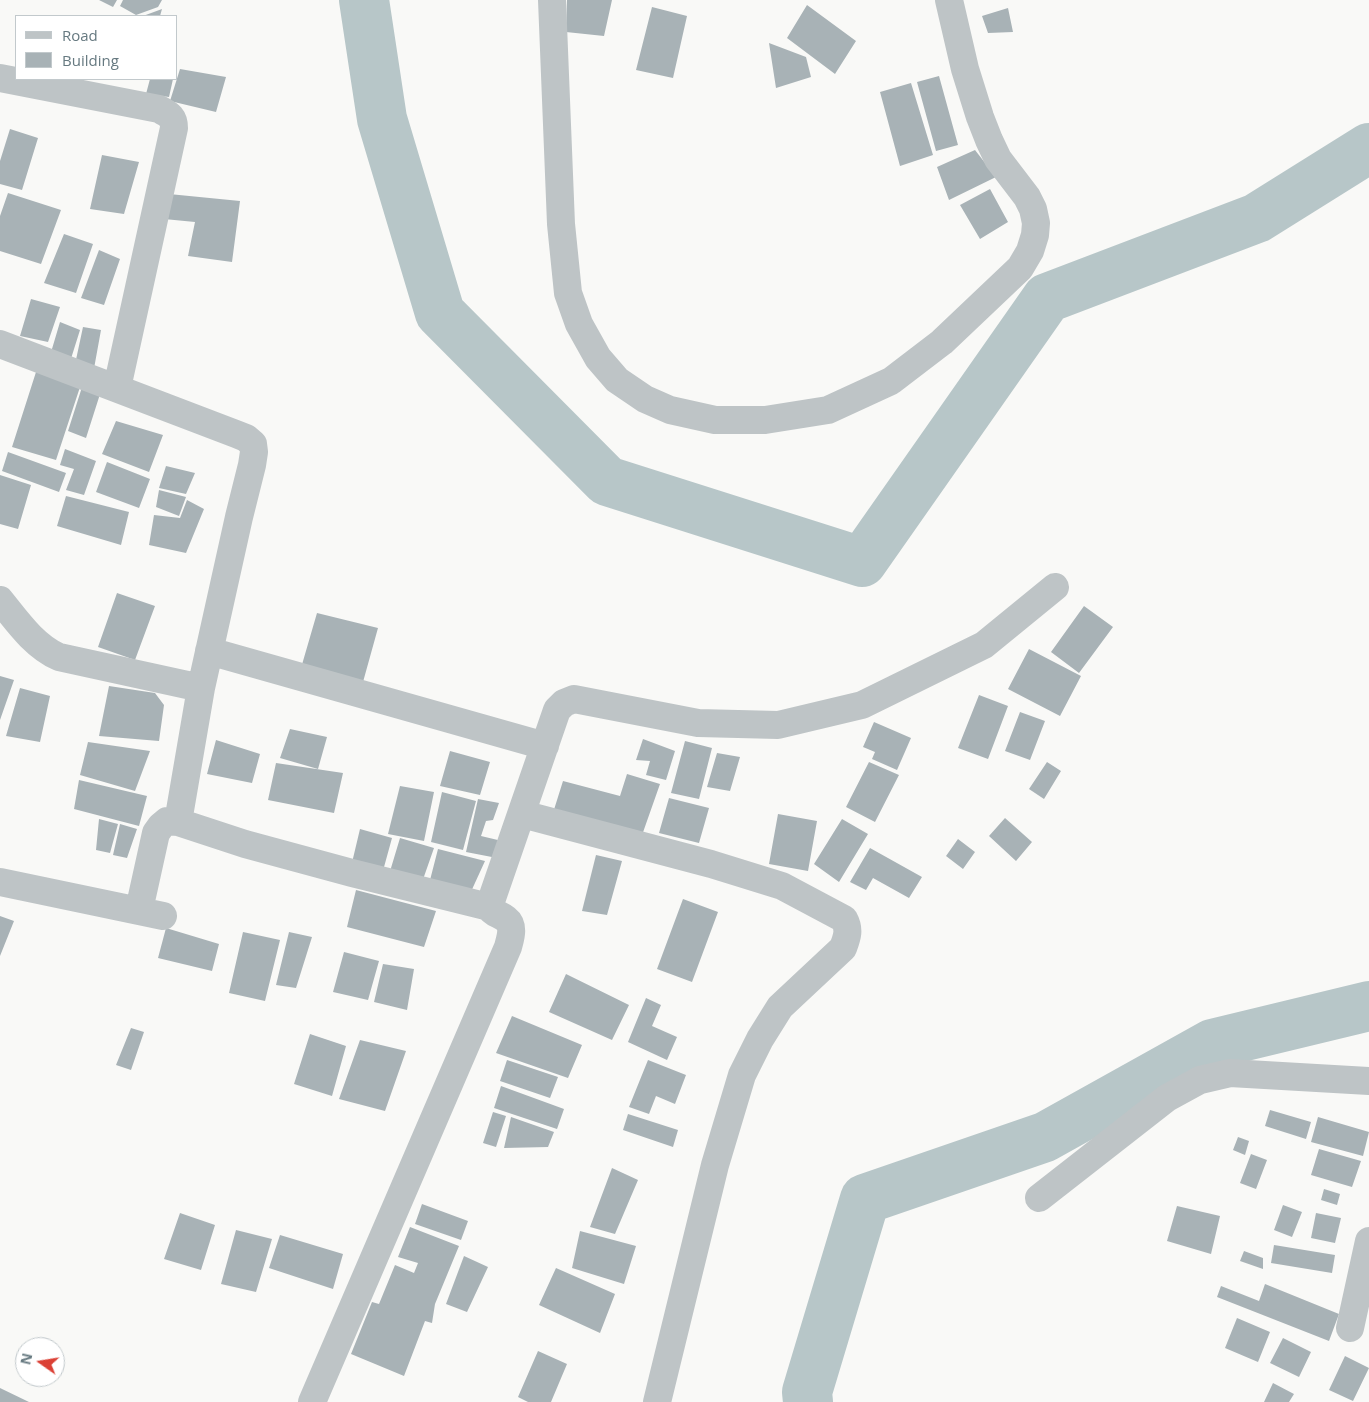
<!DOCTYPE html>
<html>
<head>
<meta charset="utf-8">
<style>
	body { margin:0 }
	#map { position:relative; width:1369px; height:1402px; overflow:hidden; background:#f9f9f7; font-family:"Open Sans",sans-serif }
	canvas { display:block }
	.legend { position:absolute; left:15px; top:15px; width:162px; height:65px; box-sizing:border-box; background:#fff; border:1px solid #c2c9cc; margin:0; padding:6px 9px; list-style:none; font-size:15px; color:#667980 }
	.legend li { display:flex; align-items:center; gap:10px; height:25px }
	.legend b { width:25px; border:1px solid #c2c9cc }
	.north { position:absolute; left:15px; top:1337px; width:50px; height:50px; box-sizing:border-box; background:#fff; border:1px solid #c2c9cc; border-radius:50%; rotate:283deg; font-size:14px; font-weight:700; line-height:20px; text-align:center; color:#667980 }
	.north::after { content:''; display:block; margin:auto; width:18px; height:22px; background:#db4035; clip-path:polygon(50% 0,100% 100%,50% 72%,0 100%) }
</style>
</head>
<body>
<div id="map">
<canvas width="1369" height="1402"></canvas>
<ul class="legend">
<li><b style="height:6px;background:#bec4c6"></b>Road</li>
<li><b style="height:14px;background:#a8b2b6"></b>Building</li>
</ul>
<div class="north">N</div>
</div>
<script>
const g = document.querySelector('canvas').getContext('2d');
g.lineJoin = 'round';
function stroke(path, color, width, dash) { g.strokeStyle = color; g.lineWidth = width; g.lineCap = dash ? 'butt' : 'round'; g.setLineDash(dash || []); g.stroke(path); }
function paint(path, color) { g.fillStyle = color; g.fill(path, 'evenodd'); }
const river = new Path2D(`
	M364,0L382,119L440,313L607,481L862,562L1047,298L1257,218L1369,148
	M808,1402L807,1392L865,1199L1045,1137L1212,1044L1369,1006`);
const building = new Path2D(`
	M99,0H117L113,7Z
	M123,0H162L158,7L136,15L120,6Z
	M567,0H612L604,36L566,32Z
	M807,5L856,41L835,74L787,38Z
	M652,7L687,16L673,78L636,70Z
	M1008,8L1013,32L988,33L982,16Z
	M162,9L160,16H143Z
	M769,43L806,57L811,77L776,88Z
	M180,69L226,77L216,112L170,101Z
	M939,76L958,145L936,151L917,82Z
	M150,79H173L169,97L146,94Z
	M911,83L933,155L900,166L880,92Z
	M10,129L38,138L22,190L0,184V161Z
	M975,150L996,177L949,200L937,167Z
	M102,155L139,162L124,214L90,209Z
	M990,189L1008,222L980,239L960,205Z
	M8,193L61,210L41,264L0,251V216Z
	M169,194L240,201L232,262L188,256L195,222L164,219Z
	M64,234L93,244L76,293L44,283Z
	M99,250L120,259L104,305L81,298Z
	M31,299L60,307L48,342L20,336Z
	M60,322L80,330L69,365L49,359Z
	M83,327L101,330L93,374L74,369Z
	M36,372L81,384L56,460L12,447Z
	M83,384L101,391L86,438L68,431Z
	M116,421L163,435L149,472L102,454Z
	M65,449L96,461L84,495L66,490L74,469L60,465Z
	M8,452L66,473L59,492L2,471Z
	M107,462L150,479L139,508L96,492Z
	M166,466L195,473L186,494L159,488Z
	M0,475L31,485L18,529L0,524Z
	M159,490L186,497L179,516L156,507Z
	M66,496L129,512L121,545L57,526Z
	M187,500L204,509L186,553L149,545L154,515L180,518Z
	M117,593L155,606L135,660L98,647Z
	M1084,606L1113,627L1079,673L1051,652Z
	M317,613L378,628L363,682L301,668Z
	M1029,649L1081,676L1060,716L1008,689Z
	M0,676L14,680L0,720Z
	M109,686L155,693L164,705L159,741L99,736Z
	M20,688L50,696L40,742L6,736Z
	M979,695L1008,706L988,759L958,748Z
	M1020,712L1045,721L1030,760L1005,751Z
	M874,722L911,738L897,770L872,759L875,752L863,747Z
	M290,729L327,737L318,769L280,758Z
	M643,739L675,751L666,780L646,775L650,761L636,760Z
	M216,740L260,754L252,783L207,774Z
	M685,741L712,748L699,799L671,793Z
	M88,742L150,751L135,791L80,775Z
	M450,751L490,762L480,795L440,786Z
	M717,753L740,757L730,791L707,787Z
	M869,762L899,775L875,822L846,807Z
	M1047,762L1061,771L1044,799L1029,789Z
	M276,763L343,773L334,813L268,800Z
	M627,774L660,784L641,838L552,816L563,781L620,796Z
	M79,780L147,796L139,826L74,809Z
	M400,786L434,792L424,841L388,834Z
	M442,792L476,801L463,850L431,842Z
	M669,798L709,808L699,843L659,833Z
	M478,799L499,803L493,820L486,821L481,836L502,841L497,858L466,852Z
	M778,814L817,821L808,871L769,864Z
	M1005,818L1032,842L1016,861L989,836Z
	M99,819L118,824L110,853L96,850Z
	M842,819L868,834L839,882L814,864Z
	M120,824L137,829L127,858L113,855Z
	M360,829L392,838L381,878L350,871Z
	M400,838L434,848L420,888L388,878Z
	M958,839L975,852L963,869L946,856Z
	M870,848L922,877L909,898L873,878L866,890L850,882Z
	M438,849L485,861L469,896L429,884Z
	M596,855L622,861L607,915L582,911Z
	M356,890L436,911L424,947L347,927Z
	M683,899L718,912L692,982L657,969Z
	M0,916L14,921L0,956Z
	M166,928L219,944L212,971L158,958Z
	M243,932L280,940L265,1001L229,993Z
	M289,932L312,937L296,988L276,985Z
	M344,952L379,961L368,1000L333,992Z
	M383,964L414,969L407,1010L374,1002Z
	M566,974L629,1005L612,1040L549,1012Z
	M646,998L661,1005L652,1026L677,1037L667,1060L628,1042Z
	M512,1016L582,1045L568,1078L496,1053Z
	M131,1028L144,1032L131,1070L116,1065Z
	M310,1034L346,1046L332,1096L294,1084Z
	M360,1040L406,1051L385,1111L339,1099Z
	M507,1060L558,1077L550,1098L500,1081Z
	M648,1060L686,1075L675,1104L656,1096L649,1114L629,1107Z
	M501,1086L564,1109L557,1129L494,1108Z
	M1270,1110L1311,1122L1306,1139L1265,1126Z
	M493,1112L506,1116L496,1147L483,1143Z
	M628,1114L678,1130L673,1147L623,1130Z
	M511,1117L554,1132L548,1147L504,1148Z
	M1318,1117L1369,1132L1363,1156L1311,1142Z
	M1238,1137L1249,1141L1245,1155L1233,1150Z
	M1319,1149L1361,1161L1352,1187L1311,1175Z
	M1251,1154L1267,1160L1256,1189L1240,1183Z
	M612,1168L638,1180L615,1234L590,1227Z
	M1324,1189L1340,1194L1337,1205L1321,1200Z
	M422,1204L468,1221L461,1240L415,1224Z
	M1283,1205L1302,1212L1292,1237L1274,1230Z
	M1177,1206L1220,1216L1211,1254L1167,1241Z
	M180,1213L215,1225L201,1270L164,1259Z
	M1316,1213L1341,1218L1335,1243L1311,1238Z
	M410,1227L459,1246L435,1304L432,1323L425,1321L404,1376L351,1354L372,1302L379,1304L395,1265L414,1273L418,1263L398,1257Z
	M236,1230L272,1239L256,1292L221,1284Z
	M580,1231L636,1246L624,1284L572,1268Z
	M280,1235L343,1254L333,1289L269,1268Z
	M1274,1245L1335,1255L1332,1273L1271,1263Z
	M1244,1251L1263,1258V1269L1240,1261Z
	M464,1256L488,1267L467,1312L446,1304Z
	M556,1268L615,1294L600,1333L539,1305Z
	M1265,1284L1339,1314L1329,1341L1217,1297L1221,1286L1259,1301Z
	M1237,1318L1270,1332L1258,1362L1225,1348Z
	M1283,1338L1311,1352L1299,1377L1270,1363Z
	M538,1351L567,1364L551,1402H528L518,1397Z
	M1345,1356L1369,1368L1353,1401L1329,1390Z
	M1273,1383L1294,1394L1289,1402H1264Z
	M0,1388L29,1402H0Z`);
const minor = new Path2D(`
	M552,0L561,224L568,293L579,324L598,358L617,380L645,399L670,410L715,420H765L828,410L891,381L942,342L1020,268L1030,251L1035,235L1036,223L1033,209L1027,197L998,159L989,140L980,117L965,69L949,0
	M0,78L159,109C168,114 174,116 174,128L117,388
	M0,344L236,434L246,438L253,444L254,452L252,465L239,517L201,688L178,822L167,821L161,826L156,833L139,910
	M0,600C17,621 34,646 59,657L201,688
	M209,651L545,746
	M522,814L711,864L782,886L844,919C850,930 847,937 843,948L780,1007L760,1039L742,1075L715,1165L657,1402
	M178,822L245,844L352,873L489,907
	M0,882L163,916
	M1039,1198L1167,1098L1200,1080L1230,1073L1369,1081
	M1350,1328L1369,1241
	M312,1402L508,947C510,939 515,926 506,919C500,914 493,914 489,907L557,710L564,703L574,699L698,723L778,725L862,705L984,645L1055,587`);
stroke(river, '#b7c6c8', 50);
paint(building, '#a8b2b6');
stroke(minor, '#bec4c6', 28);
</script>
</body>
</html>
